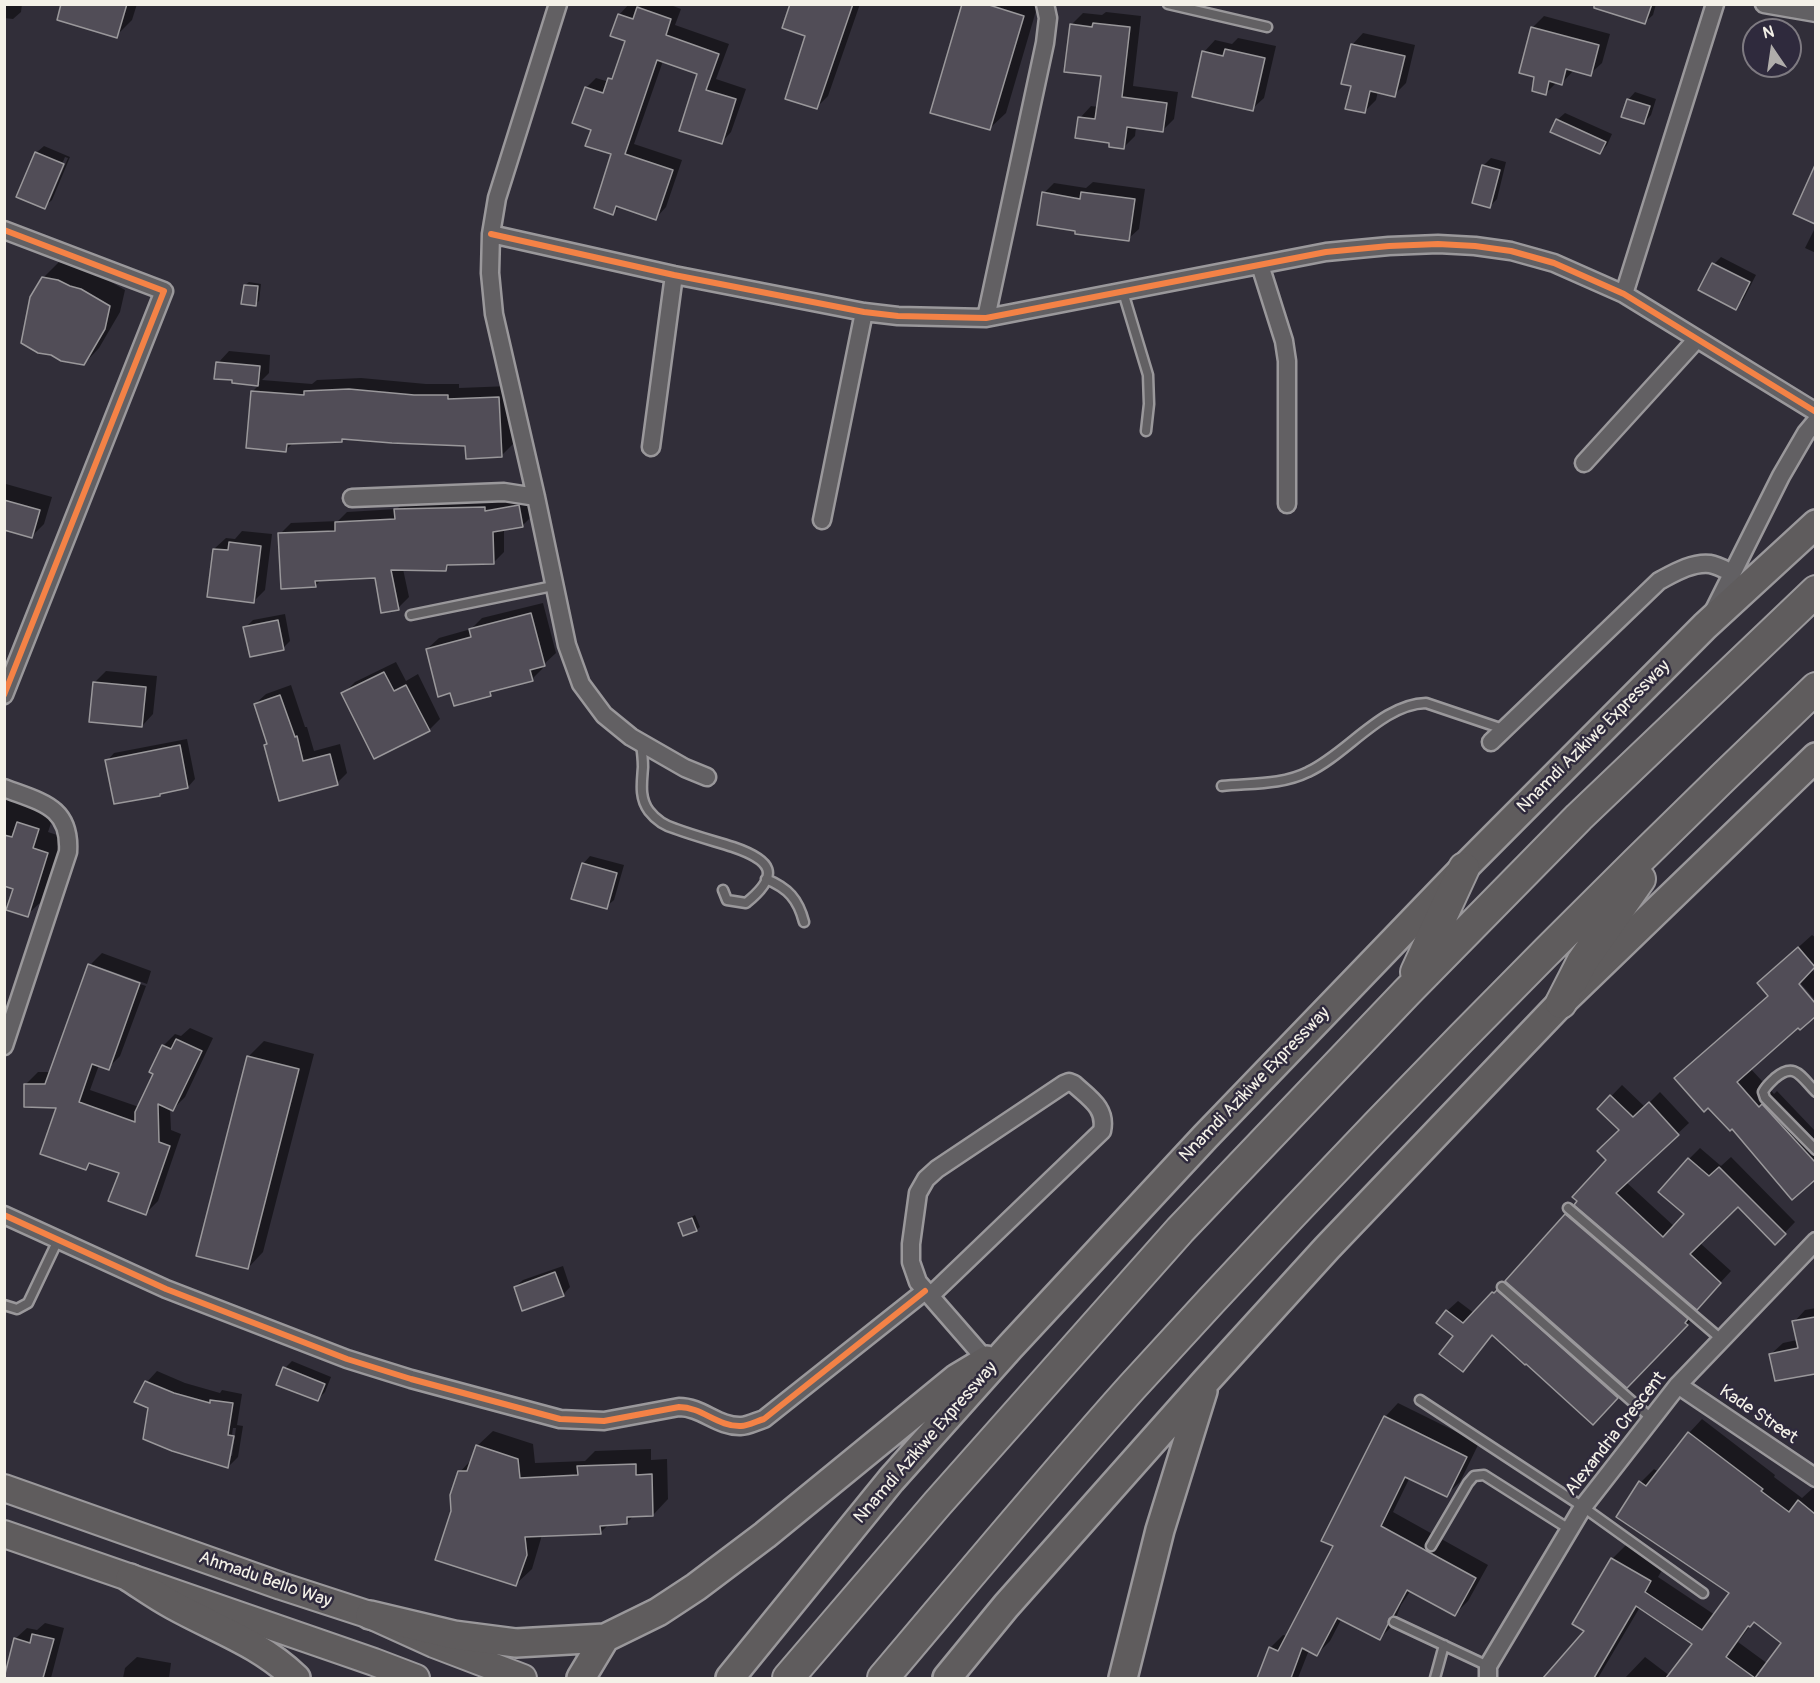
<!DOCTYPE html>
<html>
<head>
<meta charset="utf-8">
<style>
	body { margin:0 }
	#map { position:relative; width:1820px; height:1683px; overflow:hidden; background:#312e39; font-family:Pangolin,sans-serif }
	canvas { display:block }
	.frame { position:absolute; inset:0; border:6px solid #f4f1e8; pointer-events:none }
	.north { position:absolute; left:1742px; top:18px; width:60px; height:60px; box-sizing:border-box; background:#2f2a3d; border:2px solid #7e7a81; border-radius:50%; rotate:347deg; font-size:16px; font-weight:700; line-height:24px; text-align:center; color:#f4f1e8 }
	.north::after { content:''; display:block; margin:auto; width:21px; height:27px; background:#b0adab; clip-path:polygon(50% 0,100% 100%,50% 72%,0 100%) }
</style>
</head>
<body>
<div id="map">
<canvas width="1820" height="1683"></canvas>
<div class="frame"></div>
<div class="north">N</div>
</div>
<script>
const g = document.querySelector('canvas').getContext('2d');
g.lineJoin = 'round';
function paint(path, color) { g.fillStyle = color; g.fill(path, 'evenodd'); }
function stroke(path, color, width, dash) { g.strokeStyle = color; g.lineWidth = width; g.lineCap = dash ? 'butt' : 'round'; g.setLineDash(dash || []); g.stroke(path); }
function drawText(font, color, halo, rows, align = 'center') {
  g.font = font + ' Pangolin,sans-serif'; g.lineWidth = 5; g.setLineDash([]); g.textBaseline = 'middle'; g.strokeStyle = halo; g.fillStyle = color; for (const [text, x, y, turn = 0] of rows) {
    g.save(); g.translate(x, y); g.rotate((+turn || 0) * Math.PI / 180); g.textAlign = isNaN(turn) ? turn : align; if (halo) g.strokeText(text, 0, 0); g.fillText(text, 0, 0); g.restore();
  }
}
const shadow = new Path2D(`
	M4,4H22L21,12L13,19L4,18Z
	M63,4H137L132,20L116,36Z
	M629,4L639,7L642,4H668L681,9L675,25L729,44L716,79L746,89L731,132L721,143L699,73L663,61L634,144L682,160L666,207L656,218L620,206L613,213V153L592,129L586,88L596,78L609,82L616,72L627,41L619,15Z
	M791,4H860L828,96L817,107L807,35Z
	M964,4H1038L1006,113L990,128Z
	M1611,4H1656L1653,15L1645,22Z
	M1106,12L1141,16L1133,86L1178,92L1174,119L1163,130L1136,127L1135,136L1123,148L1111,141L1080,118L1091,106L1098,107L1103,75L1071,25L1083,13L1102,15Z
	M1544,16L1610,34L1602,63L1590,74L1574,70L1562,83L1557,82L1546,93L1532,28Z
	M1363,33L1415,45L1406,83L1394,95L1378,91L1376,100L1364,112L1352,85V45Z
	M1238,38L1276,46L1264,98L1252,109L1204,52L1215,40L1232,44Z
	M1635,92L1656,99L1651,115L1644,123L1628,100Z
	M1565,113L1612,134L1607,145L1600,153L1557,120Z
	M44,146L70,157L52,200L44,207L36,153ZM65,157L68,158L50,200H47Z
	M1491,158L1506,162L1497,199L1490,206L1483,166Z
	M1816,173V223L1795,213Z
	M1093,182L1145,189L1139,229L1128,239L1044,193L1054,183L1086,188Z
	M1816,226V253L1805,248Z
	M1721,257L1756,275L1743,300L1735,308L1714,264Z
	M59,262L97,274L125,290L120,312L99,348L84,364L43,278Z
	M249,282L261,284L259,301L255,304L245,285Z
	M229,351L270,355L269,373L262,380L312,384L317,380L361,378L426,384H459V388L510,386L513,444L501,456L467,445L344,438L342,441L294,442L286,450L253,391L260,384L234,382V379L218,363Z
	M6,484L52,497L44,524L31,537L4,529Z
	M529,495L533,515L522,526L504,529V552L493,563L451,564L445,570L403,569L409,597L398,608L376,576L322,579L315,586L280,534L291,523L338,521L347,512L397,509L407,499L495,497V501Z
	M242,531L272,534L265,590L254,601L214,549L226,538L235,539Z
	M543,603L556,653L543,665V668L532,679L497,688L490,695L451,692L427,649L439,638L471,629L482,618Z
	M285,614L290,641L283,648L245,628L253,620Z
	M396,662L406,681L418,674L440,719L429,730L343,694L355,682Z
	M106,671L157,676L153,714L142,726L94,683Z
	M291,685L305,727H307L314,751L340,744L347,773L337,783L269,743L255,704L266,694Z
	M187,739L195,779L188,787L107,761L114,753Z
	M4,794L12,796L11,800L54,814L48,832L63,837L43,900L27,915L15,888L4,885Z
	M590,856L624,865L614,900L606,907L583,864Z
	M1812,935L1816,938V967L1812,970L1816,974V1001L1795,977L1792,979L1816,1005V1022L1812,1018L1798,1026L1750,1068L1774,1094L1777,1091L1816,1132V1178L1793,1198L1690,1065L1769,995L1773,970Z
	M102,953L151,971L147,984L94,965V968L146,986L120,1056L108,1068L99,1065L90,1090L139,1107L155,1073L163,1046L175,1034L181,1036L190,1028L213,1038L185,1097L173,1109L170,1108L171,1130L181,1134L158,1201L146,1213L121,1172L92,1162L86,1168L59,1107L26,1084L38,1072H50L90,965Z
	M264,1041L314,1054L263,1252L248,1268V1057Z
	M1622,1085L1645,1107L1660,1092L1689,1123L1626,1182L1675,1227L1686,1214L1689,1159L1700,1148L1721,1166L1731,1157L1795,1222L1775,1243L1738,1205L1700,1243L1731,1271L1695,1310L1698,1313L1604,1413L1493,1334L1463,1370L1455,1336L1447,1311L1458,1301L1474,1313L1504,1282L1505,1283L1576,1205L1608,1160L1621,1129L1599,1109Z
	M695,1215L700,1227L696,1230L680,1223Z
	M563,1266L570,1287L563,1295L515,1287L523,1280Z
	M1816,1308V1372L1776,1380L1771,1354L1783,1343L1797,1340L1794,1322L1805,1310Z
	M292,1361L331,1377L325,1392L317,1400L285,1368Z
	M157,1371L185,1383L220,1393L222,1390L242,1394L237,1425L243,1426L238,1457L228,1467L150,1407L136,1401L147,1382ZM233,1428H236L232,1456H229Z
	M1398,1403L1479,1443L1460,1482L1446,1495L1410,1477L1393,1512L1488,1565L1468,1601L1455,1614L1411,1590L1401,1605L1393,1625L1380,1638L1342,1618L1330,1641L1317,1654L1309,1650L1298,1678H1258L1270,1648L1283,1635L1288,1636L1335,1546L1385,1417Z
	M1702,1419L1775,1475L1774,1477L1802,1498L1813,1488L1816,1490V1674L1811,1678H1625L1645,1657L1670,1676L1694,1643L1640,1607L1598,1678H1545L1586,1630L1574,1623L1612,1559L1626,1545L1664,1567L1658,1577L1715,1615L1731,1593L1641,1482L1654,1469L1659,1472L1689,1433ZM1754,1621L1783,1643L1768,1664L1738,1642Z
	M493,1431L533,1444L535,1463L585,1461L595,1451L651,1449V1460L667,1459L668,1499L653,1515H634L627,1523L609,1524L600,1533L542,1535L532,1569L516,1584L453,1511L460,1472L472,1459L477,1446Z
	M45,1623L64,1628L51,1678H5L15,1639L27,1628L37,1630Z
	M137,1657L171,1663L169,1678H123L125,1668Z`);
const building = new Path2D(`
	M61,4H127L117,38L57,20Z
	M790,4H853L817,109L785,99L805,36L782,28Z
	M962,4H986L1024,16L990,130L930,113Z
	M1594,4H1652L1645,24L1594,8Z
	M637,7L671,19L666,35L719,54L706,90L736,99L722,144L679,131L697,74L657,60L625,154L673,170L656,220L616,206L613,215L594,208L611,154L585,146L591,130L572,123L585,87L603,93L608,78L612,79L625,41L610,36L618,14L633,19Z
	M1093,23L1130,27L1122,97L1167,103L1163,132L1127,127L1124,149L1109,147V143L1075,138L1078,117L1095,119L1101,76L1064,72L1070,24L1092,27Z
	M1531,27L1599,45L1591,76L1566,69L1562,85L1549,81L1546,95L1532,91L1534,77L1519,73Z
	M1351,44L1405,56L1395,97L1370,91L1365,113L1345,109L1351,86L1341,84Z
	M1225,49L1265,58L1253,111L1192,97L1202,51L1223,56Z
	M1627,99L1650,106L1644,124L1621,117Z
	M1556,119L1606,142L1600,154L1550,132Z
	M35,152L64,164L45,209L16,197Z
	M1482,165L1500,170L1490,208L1472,203Z
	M1815,165V224L1793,214Z
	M1042,192L1080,199L1081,192L1135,199L1129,241L1075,234V231L1037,225Z
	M1712,263L1750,282L1736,310L1698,290Z
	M42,277L58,280L70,286L81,289L110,306L105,329L84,365L61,361L51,355L38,353L21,343L30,297Z
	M244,285L258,286L256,306L241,304Z
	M216,362L260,366L258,386L232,383V380L214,379Z
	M349,389L414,395H448V399L499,397L502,457L466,459L465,446L392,443L342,439V442L287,444L286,452L246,448L251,391L304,395V391Z
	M4,500L40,510L32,538L4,530Z
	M519,505L523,527L493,532L494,564L447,565L446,571L391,570L399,610L381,613L375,578L315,581L316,587L281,589L278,533L335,531V522L395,519L394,509L485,507V511Z
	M229,542L261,546L254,603L207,597L213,549L228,550Z
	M531,613L545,666L530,670L533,681L490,692L491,696L454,706L450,693L438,697L426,649L471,637L469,629Z
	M278,620L284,650L250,657L243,627Z
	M384,672L394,691L406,685L430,731L374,759L341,693Z
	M93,682L146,687L142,727L89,722Z
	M280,695L295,737L297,736L303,761L330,754L338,785L279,801L264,745L267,744L254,704Z
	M180,745L188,788L160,794V796L114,804L105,760Z
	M17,822L39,829L33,848L48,853L28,917L6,910L13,889L4,886V835L12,837Z
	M582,863L617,873L607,909L571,899Z
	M1798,947L1815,967L1799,984L1815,1003V1017L1800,1030L1798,1028L1737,1082L1759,1107L1762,1104L1815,1162V1180L1792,1200L1732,1129L1730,1131L1708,1108L1704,1112L1674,1078L1768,996L1757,983Z
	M88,964L140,983L109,1070L92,1064L79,1102L135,1122V1112L153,1074L149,1072L162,1045L171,1049L176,1039L202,1051L173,1111L158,1104L159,1142L170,1146L146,1215L108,1201L119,1173L89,1163L86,1170L40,1154L56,1108L24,1107V1084H45Z
	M247,1056L299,1069L248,1269L196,1256Z
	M1610,1095L1633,1117L1649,1102L1679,1135L1616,1193L1663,1237L1684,1214L1658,1192L1688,1158L1709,1176L1719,1167L1786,1234L1775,1245L1738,1207L1690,1254L1721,1283L1697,1310L1574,1205L1577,1201L1572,1197L1606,1160L1597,1151L1619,1130L1597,1109Z
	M1565,1214L1688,1319L1685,1323L1688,1325L1627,1388L1505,1281Z
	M692,1218L697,1231L683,1236L678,1223Z
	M555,1272L564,1296L522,1311L514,1287Z
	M1497,1290L1618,1398L1593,1425L1526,1364L1525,1365L1492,1335L1463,1372L1439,1354L1453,1336L1436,1323L1446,1310L1463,1323L1492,1292L1494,1293Z
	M1815,1317V1374L1775,1381L1769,1354L1798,1348L1792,1321Z
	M283,1367L325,1384L318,1401L276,1385Z
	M145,1381L174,1393L210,1403V1400L233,1403L228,1435L234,1436L228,1468L172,1451L143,1439L148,1408L134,1402Z
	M1384,1416L1467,1457L1447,1497L1405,1477L1381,1526L1476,1578L1455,1616L1407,1590L1393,1616L1389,1619L1388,1624L1380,1640L1337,1618L1317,1656L1302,1648L1291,1678H1257L1269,1647L1278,1651L1333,1546L1321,1541Z
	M1688,1432L1763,1489L1761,1491L1789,1512L1798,1500L1815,1514V1678H1666L1692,1644L1636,1606L1594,1678H1543L1584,1631L1572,1624L1611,1558L1651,1581L1645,1592L1702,1630L1729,1593L1616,1517L1639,1481L1646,1486ZM1754,1622L1781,1643L1755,1678L1726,1657L1748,1626L1750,1627Z
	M476,1445L518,1459L520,1478L578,1475L577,1466L636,1464V1475L652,1474L653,1516L627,1517V1524L600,1526L601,1534L525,1537L527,1555L516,1586L435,1560L451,1511L450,1495L458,1471H467Z
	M32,1634L54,1639L43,1678H4L14,1638L30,1643Z`);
const service = new Path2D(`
	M1168,4L1267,27
	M1123,292L1148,375L1149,404L1146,431
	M411,615L553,586
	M641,744C642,751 643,759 643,767C642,782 639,798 649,811C656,820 665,826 676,829C695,836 714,841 733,847C771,860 782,874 746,903L727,900L723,890
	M1222,786C1251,783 1282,785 1308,772C1347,754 1382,704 1426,703L1503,729
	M766,879C788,888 798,899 804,922
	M1816,1092C1801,1077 1795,1061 1775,1078C1770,1083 1766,1086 1763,1092L1765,1098L1816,1150
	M1568,1208L1721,1339
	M1502,1287L1651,1418
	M4,1305L17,1309L28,1303L58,1240
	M1420,1400L1583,1507L1703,1593
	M1431,1546L1468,1483L1474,1476L1484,1475L1569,1529
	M1394,1622L1488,1666
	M1435,1678L1444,1645`);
const minor = new Path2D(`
	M558,4L497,198L491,234L490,273L494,314L536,497L567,645L581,684L604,715L631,737L685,768L707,777
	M1764,4L1816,13
	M4,230L164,291L4,695
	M491,234L674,275L864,312L898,316L986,318L1326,252L1389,246L1438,244L1475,246L1511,251L1554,263L1624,294L1816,412
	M1260,265L1284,341L1287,361V504
	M1624,294L1715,4
	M986,318L1045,43L1048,18L1045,4
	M651,447L674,275
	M1584,463L1697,339
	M352,498L504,492L536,497
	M822,520L864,312
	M1714,610L1781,476L1806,433L1816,421
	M1491,742L1659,581C1674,573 1692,562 1710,564C1717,565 1726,570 1732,573
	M4,788C40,802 71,806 68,852L4,1046
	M4,1215L166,1289L347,1359L411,1379L560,1419L604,1421L679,1407C702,1407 718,1427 741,1426C748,1426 757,1421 764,1419L925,1291
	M930,1296L1102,1131C1107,1108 1089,1098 1074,1084L1069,1082L1064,1084L937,1169L926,1179L918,1193L911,1244V1262L918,1282L986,1360
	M1678,1385L1816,1478
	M1488,1678V1666L1583,1507L1678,1385L1816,1241`);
const primary = new Path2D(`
	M4,1488L281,1586L370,1615L434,1644L523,1678
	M4,1534L374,1662L416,1678`);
const trunk = new Path2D(`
	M130,1578C144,1587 158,1597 173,1605C218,1630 258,1642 296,1678
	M370,1615L454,1635L516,1643L605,1638L658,1612L696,1587L765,1535L957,1378L987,1360
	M581,1678L605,1638
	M730,1678L891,1480L1009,1348L1205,1137L1464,868L1705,626L1816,524
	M947,1678L1006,1606L1206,1381L1327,1248L1561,1003L1816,757
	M1123,1678L1160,1530L1203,1391`);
const motorway = new Path2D(`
	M1416,972L1464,868
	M1561,1003L1582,962L1640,879
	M788,1678L937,1504L1180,1230L1407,992L1579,817L1816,591
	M883,1678C965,1581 1047,1482 1132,1387C1351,1146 1580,913 1816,688`);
const cycleway = new Path2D(`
	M4,230L164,291L4,695
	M491,234L674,275L864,312L898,316L986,318L1326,252L1389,246L1438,244L1475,246L1511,251L1554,263L1624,294L1816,412
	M4,1215L166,1289L347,1359L411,1379L560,1419L604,1421L679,1407C702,1407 718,1427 741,1426C748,1426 757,1421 764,1419L925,1291`);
const streetNames = [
	["Nnamdi Azikiwe Expressway",1594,737,-45],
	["Nnamdi Azikiwe Expressway",1255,1085,-46],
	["Kade Street",1758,1415,34],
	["Alexandria Crescent",1616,1434,-52],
	["Nnamdi Azikiwe Expressway",926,1443,-49],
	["Ahmadu Bello Way",265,1580,19]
];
paint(shadow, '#0007');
paint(building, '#514d57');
stroke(building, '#9a989b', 1.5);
stroke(service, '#9a989b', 13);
stroke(minor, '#9a989b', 21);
stroke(primary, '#9a989b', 30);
stroke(trunk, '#9a989b', 32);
stroke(motorway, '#9a989b', 34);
stroke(service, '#626063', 8);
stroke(minor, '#626063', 16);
stroke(primary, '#5f5c5d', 26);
stroke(trunk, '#5f5c5d', 27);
stroke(motorway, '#5f5c5d', 30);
stroke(cycleway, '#f48246', 6);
drawText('18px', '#f4f1e8', '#2f2a3d', streetNames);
</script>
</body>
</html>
